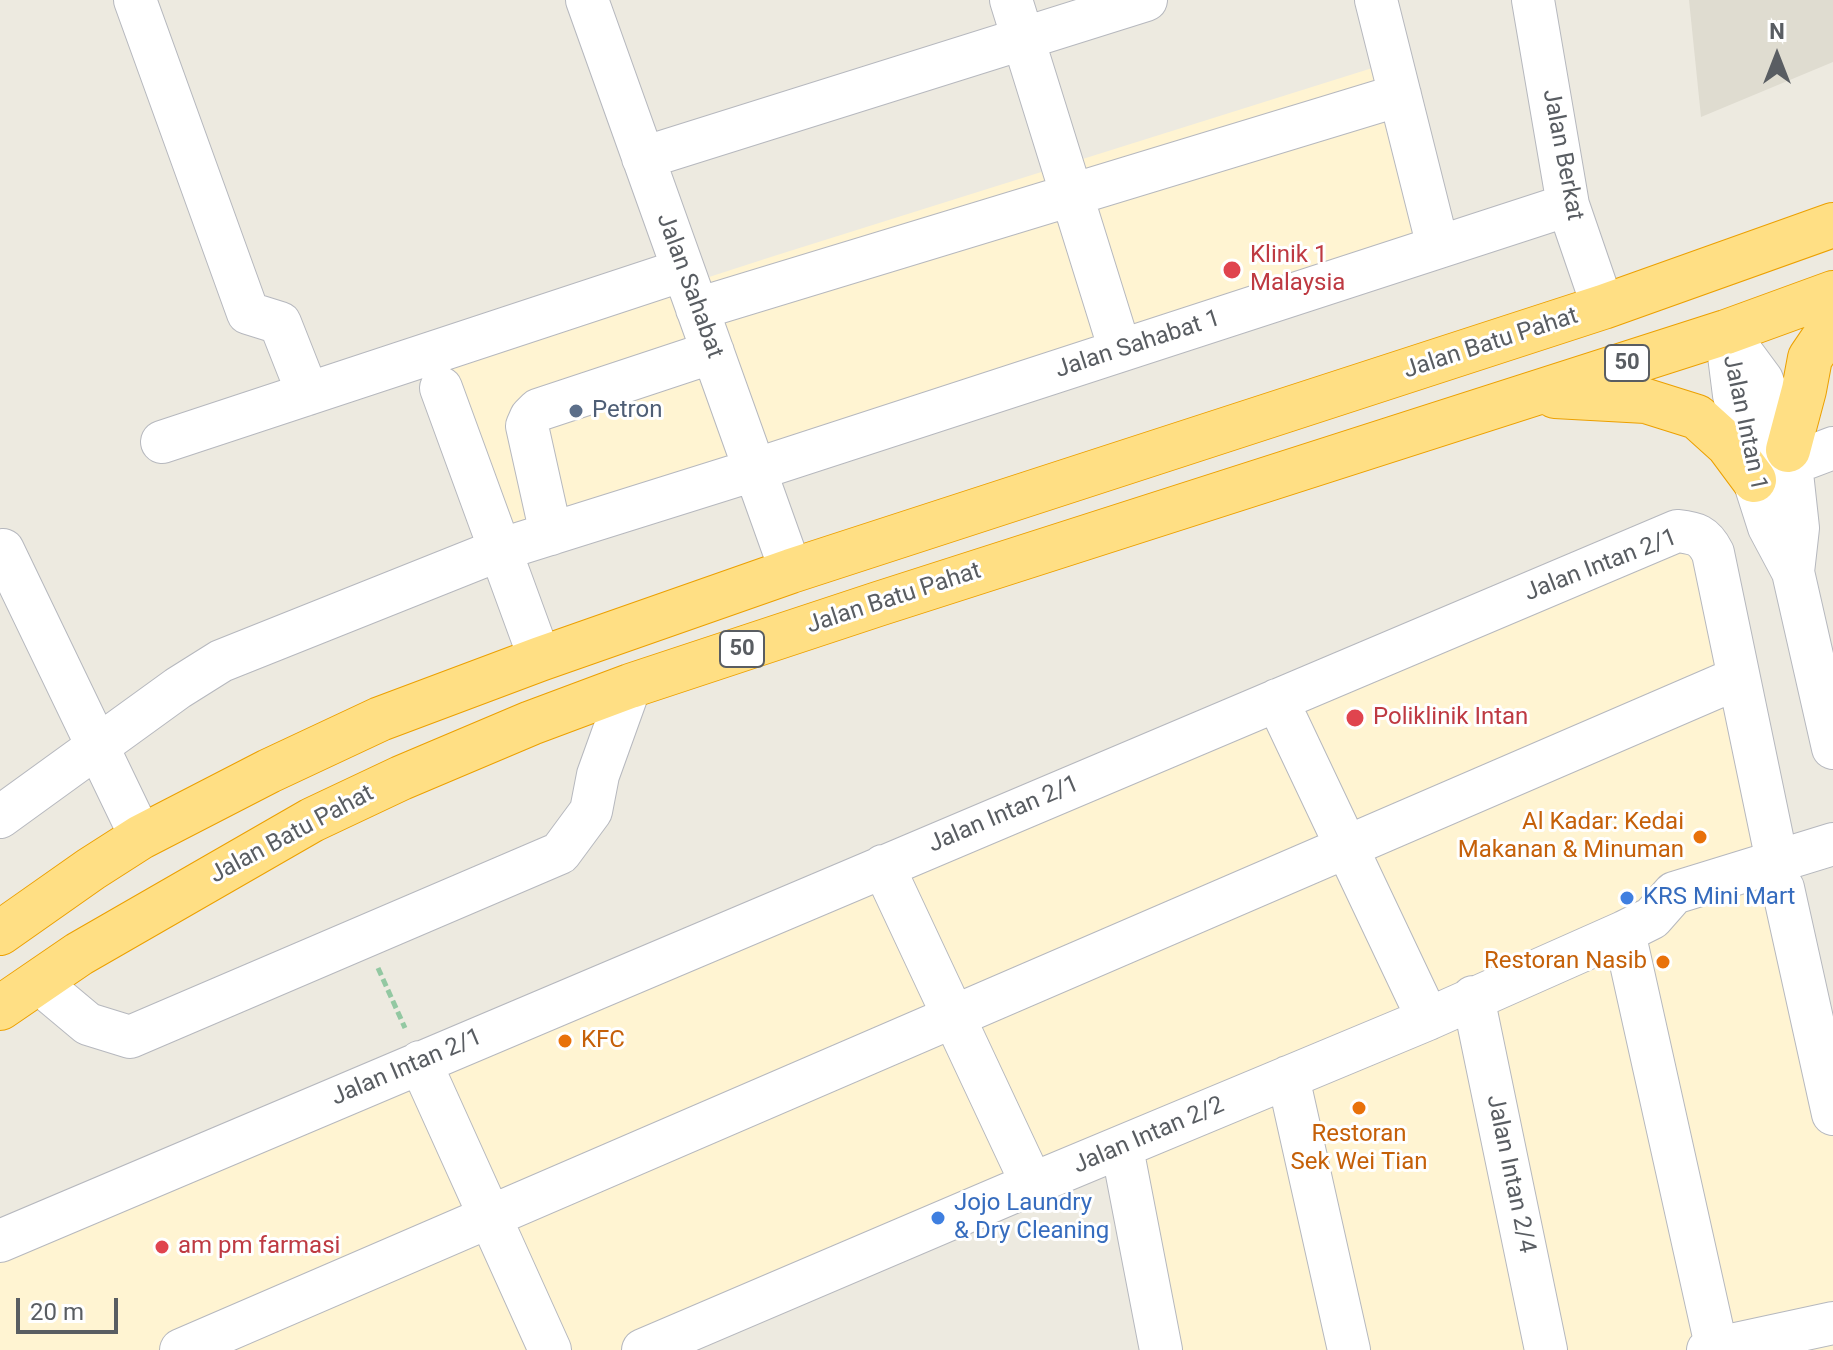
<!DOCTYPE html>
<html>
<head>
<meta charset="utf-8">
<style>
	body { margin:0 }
	#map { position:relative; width:1833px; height:1350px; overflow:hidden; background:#edeae0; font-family:Roboto,sans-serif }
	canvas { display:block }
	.north { position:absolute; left:1737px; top:16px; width:80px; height:80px; -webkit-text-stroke:6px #fff; paint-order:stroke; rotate:0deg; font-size:22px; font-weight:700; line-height:32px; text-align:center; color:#595d62 }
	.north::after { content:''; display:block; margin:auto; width:28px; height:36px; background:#595d62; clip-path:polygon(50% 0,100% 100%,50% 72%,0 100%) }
	.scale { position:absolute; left:16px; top:1298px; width:102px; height:36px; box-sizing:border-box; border:4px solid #595d62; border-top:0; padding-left:10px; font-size:24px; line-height:28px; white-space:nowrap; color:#595d62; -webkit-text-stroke:6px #fff; paint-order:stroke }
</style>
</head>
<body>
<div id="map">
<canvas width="1833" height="1350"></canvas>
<div class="north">N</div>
<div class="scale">20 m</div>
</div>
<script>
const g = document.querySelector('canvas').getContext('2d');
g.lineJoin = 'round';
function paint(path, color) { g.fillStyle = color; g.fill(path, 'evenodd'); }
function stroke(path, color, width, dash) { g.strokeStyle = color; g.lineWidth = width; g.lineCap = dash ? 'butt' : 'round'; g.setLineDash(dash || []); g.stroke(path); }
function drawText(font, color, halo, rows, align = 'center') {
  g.font = font + ' Roboto,sans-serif'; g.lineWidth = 6; g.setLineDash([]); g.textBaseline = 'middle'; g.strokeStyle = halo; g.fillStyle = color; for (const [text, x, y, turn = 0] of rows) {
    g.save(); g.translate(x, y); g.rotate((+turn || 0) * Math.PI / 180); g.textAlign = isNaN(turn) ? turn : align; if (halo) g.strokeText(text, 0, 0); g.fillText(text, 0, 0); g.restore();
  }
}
const commercial = new Path2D(`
	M1401,59L1444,234L486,541L428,368L774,256Z
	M1719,534L1833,1051V1350H1148L1114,1168L678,1350H0V1228Z`);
const education = new Path2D(`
	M1689,0H1833V62L1701,117Z`);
const path = new Path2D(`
	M378,968L405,1028`);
const minor = new Path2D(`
	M135,0L248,313L280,323L308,394
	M587,0L791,571
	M1011,0L1120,350
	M1376,0L1438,247
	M1533,0L1568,205L1603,307
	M643,158L1146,0
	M697,309L1400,95
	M1726,332L1734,395L1754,480L1769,527L1793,572L1833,748
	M1728,334L1762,380L1788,450L1791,464L1798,528L1793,572
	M441,388L540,659
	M162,442L683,270
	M1791,464L1833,448
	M551,534L527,426L531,417L538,410L713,352
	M3,550L141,837
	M1277,700L1428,1019
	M0,817L178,688L221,661L499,550L754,470L1568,205
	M883,866L1032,1184
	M1783,888L1833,1114
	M1624,932L1717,1350
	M39,983L88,1024L130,1037L560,853L591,811L598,775L630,686
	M1473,997L1546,1350
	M420,1062L550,1350
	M1288,1077L1349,1350
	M1122,1148L1161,1350
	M0,1241L1677,531C1696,533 1704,535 1713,553L1777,861
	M181,1350L1738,678
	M643,1350L1032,1184L1428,1019L1624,932L1652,918L1674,893L1833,844
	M1708,1350L1833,1323`);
const highway = new Path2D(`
	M1555,396L1646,401L1697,417L1728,445L1754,480
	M1788,450L1804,390L1810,358L1833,324
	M0,933L91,869L141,837L269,771L380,719L540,659L791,571L1603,307L1833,225
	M0,1008L79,954L312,820L401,778L531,723L630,686L878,604L1726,332L1833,293`);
const markers = [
	[1232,270,10,"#e0444e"],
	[576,411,8,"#5c6f8a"],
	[1355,718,10,"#e0444e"],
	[1700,837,8,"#e8710a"],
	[1627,898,8,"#3f7fe0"],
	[1663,962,8,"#e8710a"],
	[565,1041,8,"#e8710a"],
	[1359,1108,8,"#e8710a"],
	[938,1218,8,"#3f7fe0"],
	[162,1247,8,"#e0444e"]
];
const shields = [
	[1627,363,44],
	[742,649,44]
];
const shieldNames = [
	["50",1627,363],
	["50",742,649]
];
const streetNames = [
	["Jalan Berkat",1562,155,79],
	["Jalan Sahabat",689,286,70],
	["Jalan Batu Pahat",1491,344,-18],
	["Jalan Sahabat 1",1138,345,-18],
	["Jalan Intan 1",1744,423,78],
	["Jalan Intan 2/1",1601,566,-21],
	["Jalan Batu Pahat",894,599,-18],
	["Jalan Intan 2/1",1004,815,-23],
	["Jalan Batu Pahat",292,835,-28],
	["Jalan Intan 2/1",407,1068,-23],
	["Jalan Intan 2/2",1149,1136,-23],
	["Jalan Intan 2/4",1510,1174,78]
];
const healthNames = [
	["Klinik 1",1250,256],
	["Malaysia",1250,284],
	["Poliklinik Intan",1373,718],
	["am pm farmasi",178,1247]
];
const serviceNames = [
	["Petron",592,411]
];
const foodNames = [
	["Al Kadar: Kedai",1684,823],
	["Makanan & Minuman",1684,851],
	["Restoran Nasib",1647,962],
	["KFC",581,1041,"left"],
	["Restoran",1359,1135,"center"],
	["Sek Wei Tian",1359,1163,"center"]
];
const shopNames = [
	["KRS Mini Mart",1643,898],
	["Jojo Laundry",954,1204],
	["& Dry Cleaning",954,1232]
];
paint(commercial, '#fff4d2');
paint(education, '#dfdcd0');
stroke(minor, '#b6b8be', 44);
stroke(highway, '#eca000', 46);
stroke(path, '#93c8a2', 5, [8, 4]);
stroke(minor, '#fff', 42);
stroke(highway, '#ffdf84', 44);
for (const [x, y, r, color] of markers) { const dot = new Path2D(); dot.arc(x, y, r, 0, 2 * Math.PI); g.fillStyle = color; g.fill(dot); stroke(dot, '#fff', 3); }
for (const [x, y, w] of shields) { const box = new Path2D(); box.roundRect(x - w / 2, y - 18, w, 36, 6); g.fillStyle = '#fff'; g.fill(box); stroke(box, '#595d62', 2); }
drawText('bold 22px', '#595d62', null, shieldNames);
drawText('24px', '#595d62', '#fff', streetNames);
drawText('24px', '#be3a42', '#fff', healthNames, 'left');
drawText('24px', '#4e5e75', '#fff', serviceNames, 'left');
drawText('24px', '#c56008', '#fff', foodNames, 'right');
drawText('24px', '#366cbe', '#fff', shopNames, 'left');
</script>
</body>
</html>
